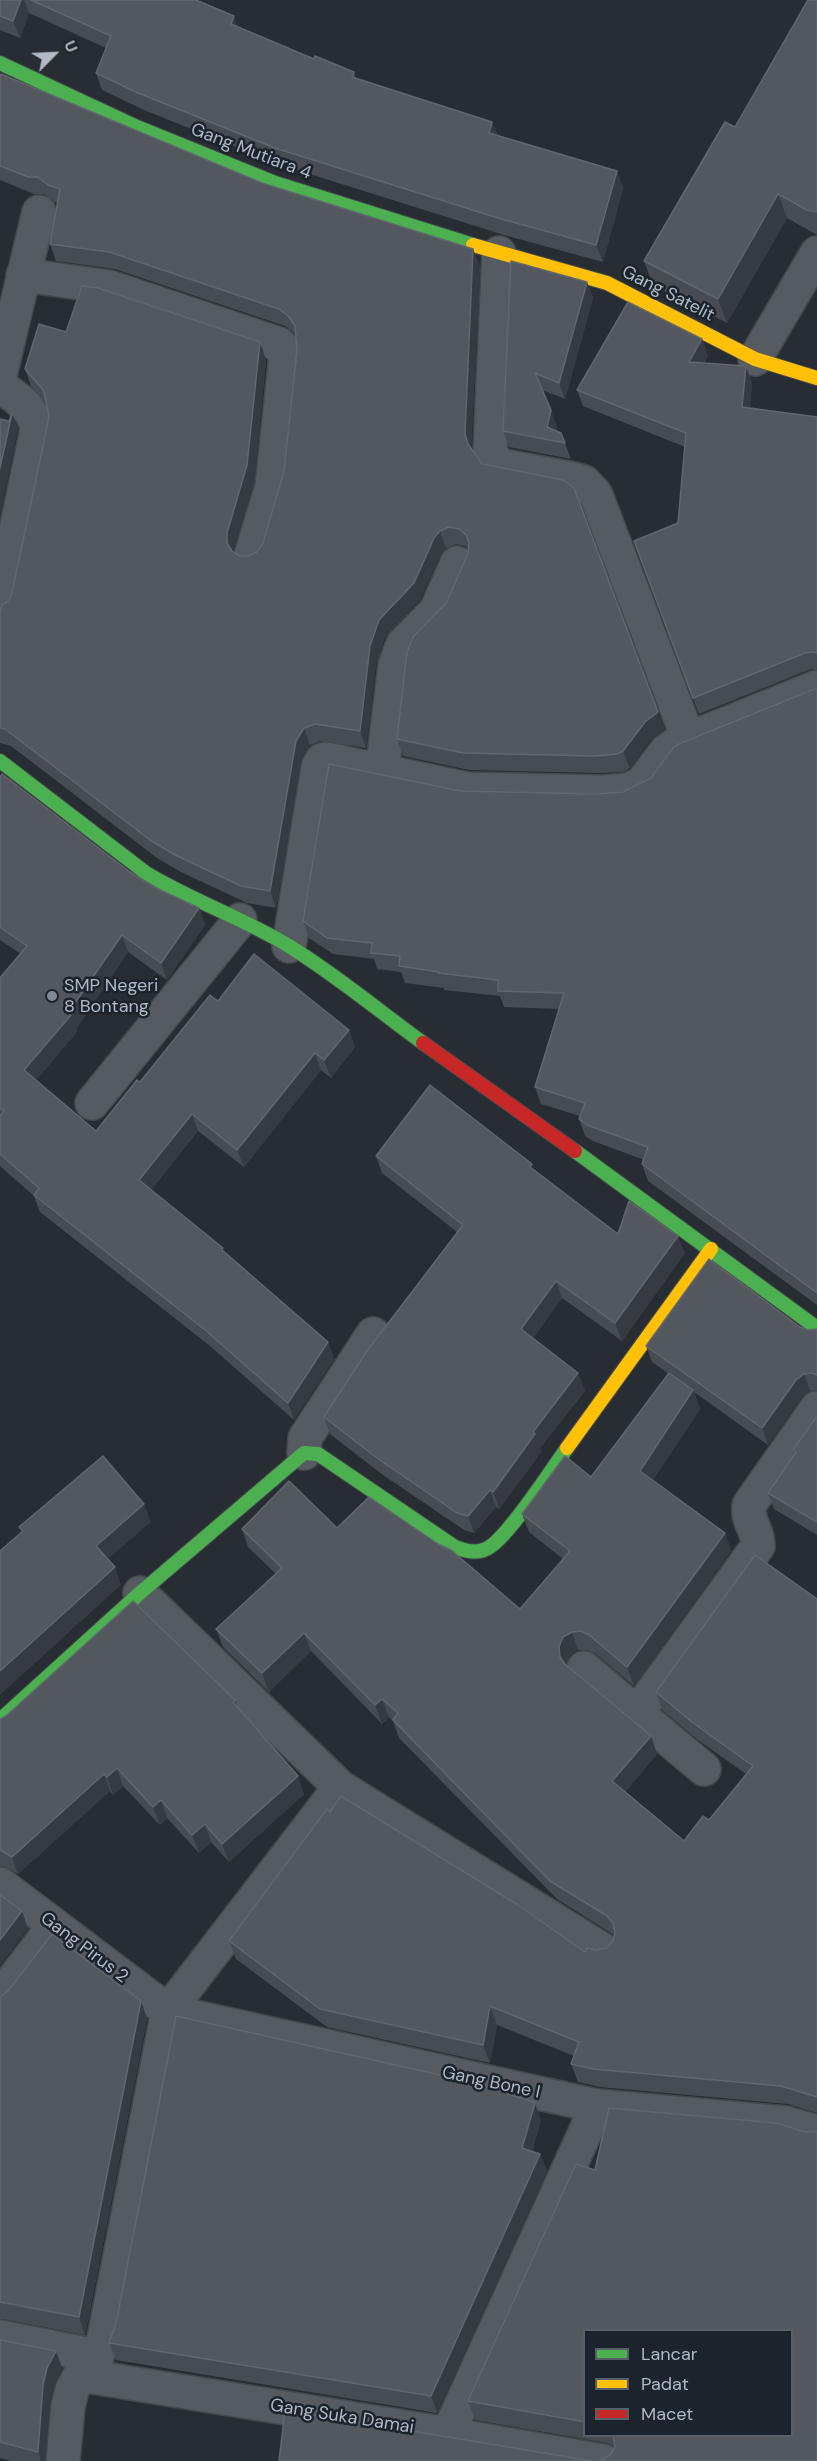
<!DOCTYPE html>
<html>
<head>
<meta charset="utf-8">
<style>
	body { margin:0 }
	#map { position:relative; width:817px; height:2461px; overflow:hidden; background:#272d32; font-family:"DM Sans",sans-serif }
	canvas { display:block }
	.legend { position:absolute; left:583px; top:2329px; width:210px; height:108px; box-sizing:border-box; background:#1b242c; border:2px solid #576069; margin:0; padding:8px 10px; list-style:none; font-size:18px; color:#b0b9c4 }
	.legend li { display:flex; align-items:center; gap:12px; height:30px }
	.legend b { width:30px; border:2px solid #576069 }
	.north { position:absolute; left:24px; top:24px; width:60px; height:60px; -webkit-text-stroke:4px #1b242c; paint-order:stroke; rotate:66deg; font-size:16px; font-weight:700; line-height:24px; text-align:center; color:#b0b9c4 }
	.north::after { content:''; display:block; margin:auto; width:21px; height:27px; background:#b0b9c4; clip-path:polygon(50% 0,100% 100%,50% 72%,0 100%) }
</style>
</head>
<body>
<div id="map">
<canvas width="817" height="2461"></canvas>
<ul class="legend">
<li><b style="height:8px;background:#4caf50"></b>Lancar</li>
<li><b style="height:8px;background:#ffc107"></b>Padat</li>
<li><b style="height:8px;background:#c62828"></b>Macet</li>
</ul>
<div class="north">U</div>
</div>
<script>
const g = document.querySelector('canvas').getContext('2d');
g.lineJoin = 'round';
function stroke(path, color, width, dash) { g.strokeStyle = color; g.lineWidth = width; g.lineCap = dash ? 'butt' : 'round'; g.setLineDash(dash || []); g.stroke(path); }
function paint(path, color) { g.fillStyle = color; g.fill(path, 'evenodd'); }
function drawText(font, color, halo, rows, align = 'center') {
  g.font = font + ' "DM Sans",sans-serif'; g.lineWidth = 5; g.setLineDash([]); g.textBaseline = 'middle'; g.strokeStyle = halo; g.fillStyle = color; for (const [text, x, y, turn = 0] of rows) {
    g.save(); g.translate(x, y); g.rotate((+turn || 0) * Math.PI / 180); g.textAlign = isNaN(turn) ? turn : align; if (halo) g.strokeText(text, 0, 0); g.fillText(text, 0, 0); g.restore();
  }
}
const street = new Path2D(`
	M499,253L490,452L498,465L574,479L584,482L596,495L688,738
	M23,275L109,287L279,344C286,350 285,356 285,365L272,486L251,555
	M755,359L817,253
	M0,375L39,212
	M0,386C18,399 34,407 37,430L0,606
	M382,772L395,665L403,644L436,611L457,563
	M289,946L318,767L322,760L326,759L467,789L602,792L628,790L642,783L666,751L676,744L817,687
	M92,1103L240,920
	M304,1453L305,1438L373,1334
	M140,1593L340,1787L603,1950
	M584,1668L637,1713L758,1546C758,1528 747,1524 749,1505L817,1408
	M637,1713L704,1769
	M0,1884L168,2011L597,2106L786,2123L817,2132
	M0,1997L54,1926
	M0,2337L97,2356
	M80,2375L448,2434L603,2461
	M448,2434L597,2106
	M63,2461L68,2407L72,2390L80,2375L97,2356L104,2338L168,2011L340,1787`);
const fast = new Path2D(`
	M0,63L137,127L275,183L473,245
	M0,761L146,873C192,901 243,918 289,946C336,975 379,1011 423,1043
	M575,1151L817,1328
	M0,1720L140,1593L304,1453L318,1454L455,1547C465,1551 476,1554 486,1549C506,1541 552,1469 567,1448`);
const slow = new Path2D(`
	M473,245L607,283L755,359L817,378
	M567,1448L711,1249`);
const jam = new Path2D(`
	M423,1043L575,1151`);
const wall = new Path2D(`
	M0,0H196L238,27L314,59L354,72L356,78L492,122L498,136L617,171L623,188L603,262L504,235L281,165L144,110L102,90L96,73L106,48L29,13L20,38L0,30Z
	M817,0V235L787,218L727,323L653,285L644,261L735,127Z
	M0,77L262,183L473,249L480,267L471,449L665,729L651,739L630,768L623,772L601,773L469,770L403,756L397,739L447,602L468,553L469,549L465,546L456,544L446,548L440,555L420,600L385,637L376,663L366,748L321,741L310,745L302,758L276,908L247,903L181,872L157,858L11,746L0,743V614L12,593L49,417L46,404L31,386L25,369L66,332L266,360L254,482L233,550V552L239,556H248L257,552L263,543L284,471L297,350L296,335L294,333L285,326L115,269L56,261L50,244L57,203L54,202L44,194H34L0,180Z
	M587,282L593,298L565,399L542,390L557,427L556,431L565,443L571,459L509,447L503,431Z
	M702,339L708,356L704,363L746,366L752,383L750,408L817,417V669H811L699,714L634,541L678,523L685,447L583,406L577,390Z
	M817,688V1305L648,1181L642,1164L644,1160L593,1141L585,1136L579,1119L580,1116L541,1104L535,1087L559,1009L504,1007L500,996L444,990V988L405,983L401,972L377,969L374,959L333,954L309,938L303,921L460,791L596,794L623,792Z
	M0,777L130,872L158,889L199,908L205,925L167,980L128,952L76,1029L77,1032L36,1080L96,1131L140,1082L218,1001L349,1030L355,1047L331,1078L321,1070L244,1167L198,1131L151,1190L225,1252L328,1342L334,1359L294,1420L210,1346L40,1212L34,1196L0,1166V978L21,954L0,940Z
	M376,1156L535,1170L618,1234L685,1253L622,1341L562,1298L533,1338L578,1373L585,1391L540,1448L542,1451L499,1509L496,1507L474,1533L464,1530L383,1475L330,1434L324,1417L457,1232L382,1173Z
	M800,1327L808,1330L817,1329V1390L810,1391L802,1397L768,1445L694,1392L700,1409L653,1480L725,1533L731,1551L634,1686L596,1654L588,1650H578L570,1655L566,1665L651,1736L657,1754L625,1792L684,1841L709,1820L746,1774L698,1740L662,1710L656,1692L817,1599V2113L788,2104L600,2087L578,2082L571,2064L574,2056L497,2025L490,2063L327,2027L236,1959L229,1941L330,1812L585,1952L606,1948L613,1941L614,1935L557,1899L399,1738L393,1721L389,1717L382,1724L311,1651L269,1692L223,1647L216,1629L276,1574L248,1547L242,1529L337,1528L520,1609L563,1559L529,1532L522,1514L591,1477L669,1374L652,1362L646,1346Z
	M817,1416V1535L774,1509L768,1493L795,1455L793,1450Z
	M235,1700L238,1708L304,1794L229,1862L211,1842L199,1853L167,1818L160,1825L123,1786L113,1795L110,1791L18,1874L3,1866H0V1719Z
	M0,1997L141,2001L147,2019L85,2335L3,2319H0Z
	M541,2120L532,2152L540,2154L547,2171L437,2413L116,2360L109,2343Z
	M805,2132H814L817,2461L602,2460L610,2455L615,2447L607,2443L475,2420L468,2401L595,2170ZM585,2331L792,2436H585Z
	M0,2340L62,2368L54,2385L50,2403L45,2461H11L0,2458Z`);
const shadedWall = new Path2D(`
	M21,0H24L29,13L20,38L13,21Z
	M234,16L240,33L231,24Z
	M492,122L499,139L489,133Z
	M617,171L623,188L603,262L596,245Z
	M778,194L787,218L727,323L718,299Z
	M473,249L480,267L471,451L468,444L465,434Z
	M587,282L593,298L565,399L559,383Z
	M702,339L708,356L695,378L689,362Z
	M260,342L266,360L254,482L233,550V560L227,543V533Z
	M746,366L752,383L748,424L742,407Z
	M551,410L557,427L553,441L547,427Z
	M12,413L18,430L0,515V468Z
	M440,531L446,548L440,555L420,600L385,637L376,663L366,748L360,731L370,646L379,620L434,538Z
	M658,712L665,729L651,739L630,768L623,751L645,722Z
	M304,728L310,745L302,758L276,908L270,891L296,741Z
	M199,908L205,925L167,980L161,963Z
	M122,935L128,952L76,1029L77,1032L30,1087L24,1070L68,1013Z
	M349,1030L355,1047L331,1078L324,1060Z
	M315,1053L321,1070L244,1167L237,1150Z
	M192,1114L198,1131L145,1197L139,1180Z
	M678,1236L685,1253L622,1341L615,1323Z
	M556,1281L562,1298L527,1346L521,1329Z
	M328,1342L334,1359L294,1420L288,1403Z
	M578,1373L585,1391L540,1448L542,1451L499,1509L493,1492L533,1432Z
	M804,1374L810,1391L802,1397L768,1445L762,1428L796,1380Z
	M693,1390L700,1409L647,1489L640,1471Z
	M490,1490L496,1507L474,1533L468,1516Z
	M144,1504L151,1522L102,1564L96,1546Z
	M725,1533L731,1551L634,1686L627,1667Z
	M115,1567L121,1585L0,1695V1671Z
	M572,1632L578,1650L570,1655L566,1665L560,1657L559,1647L563,1637Z
	M304,1633L311,1651L269,1692L262,1673Z
	M382,1699L389,1717L382,1724L375,1705Z
	M651,1736L657,1754L619,1799L612,1781Z
	M117,1768L123,1786L113,1795L107,1777Z
	M104,1774L110,1791L18,1874L12,1857Z
	M298,1776L304,1794L229,1862L222,1844Z
	M161,1800L167,1818L160,1825L153,1807Z
	M205,1824L211,1842L199,1853L192,1835Z
	M22,1911L28,1929L0,1966V1940Z
	M141,2001L147,2019L85,2335L79,2317Z
	M490,2006L497,2025L490,2063L483,2045Z
	M535,2103L541,2120L528,2166L522,2148Z
	M540,2154L547,2171L437,2413L431,2396Z
	M56,2351L62,2368L54,2385L50,2403L45,2461H41L38,2452L43,2385L47,2368Z`);
const building = new Path2D(`
	M0,0H21L13,21L0,16Z
	M31,0H196L234,16L231,24L314,59L315,56L354,72L352,77L492,122L489,133L617,171L596,245L498,218L275,148L138,93L96,73L111,36Z
	M808,0H817V212L807,210L778,194L718,299L644,261L725,122L735,127Z
	M1,74L262,183L473,249L465,434L468,444L482,464L563,480L574,488L658,712L645,722L623,751L617,754L595,756L463,753L397,739L407,652L413,637L447,602L468,553L469,543L466,535L459,529L449,527L440,531L434,538L414,583L379,620L370,646L360,731L315,724L304,728L296,741L270,891L241,886L175,855L150,840L5,729L0,728V614L2,605L8,601L12,593L49,417L44,391L25,369L39,324L66,332L82,286L98,288L260,342L247,465L227,533V543L232,551L239,556H248L257,552L263,543L284,471L297,350L295,326L288,316L279,309L109,252L50,244L60,189L48,185L38,177H28L0,166V77Z
	M511,261L587,282L559,383L535,373L551,410L547,427L561,433L565,443L503,431Z
	M628,302L702,339L689,362L746,366L742,407L817,417V653L814,652L805,653L693,698L634,541L678,523L686,433L577,390Z
	M12,413L0,468V419L9,421Z
	M817,688V1293L642,1164L648,1147L587,1125L579,1119L585,1103L535,1087L564,993L498,991V980L438,973L439,972L399,966L400,956L371,953L372,943L327,938L303,921L329,764L460,791L596,794L623,792L651,778L673,748L679,744Z
	M2,774L130,872L158,889L199,908L161,963L122,935L68,1013L71,1015L24,1070L96,1131L137,1080L140,1082L210,995L218,1001L254,954L349,1030L324,1060L315,1053L237,1150L192,1114L139,1180L223,1248L222,1250L328,1342L288,1403L204,1329L34,1195L39,1188L0,1154V1116L4,1111L0,1108V978L27,946L0,927V777Z
	M430,1085L532,1164L530,1167L618,1234L629,1201L678,1236L615,1323L556,1281L521,1329L578,1373L533,1432L535,1434L493,1492L490,1490L468,1516L457,1513L377,1458L324,1417L367,1351L463,1225L376,1156Z
	M709,1259L800,1327L808,1330L817,1329V1375L812,1373L804,1374L796,1380L762,1428L646,1346Z
	M669,1373L693,1390L640,1471L725,1533L627,1667L589,1635L581,1631L572,1632L563,1637L559,1647L560,1657L565,1664L651,1736L612,1781L684,1841L703,1816L709,1820L753,1766L692,1722L656,1692L755,1555L817,1599V2097L781,2086L593,2069L571,2064L579,2042L490,2006L483,2045L320,2009L229,1941L327,1809L330,1812L341,1796L518,1905L585,1952L588,1948L596,1950L606,1948L613,1941L615,1933L613,1923L607,1916L550,1881L393,1720L398,1713L382,1699L375,1705L304,1633L262,1673L216,1629L282,1568L242,1529L289,1481L337,1528L369,1497L438,1544L451,1550L520,1609L570,1551L522,1514L565,1456L591,1477Z
	M817,1416V1522L768,1493L796,1452L793,1450Z
	M103,1456L144,1504L96,1546L115,1567L0,1671V1551L23,1531L19,1527Z
	M133,1601L235,1700L233,1702L298,1776L222,1844L205,1824L192,1835L161,1800L153,1807L117,1768L107,1777L104,1774L12,1857L0,1850V1719L6,1716Z
	M0,1895L22,1911L0,1940Z
	M52,1934L141,2001L79,2317L0,2302V1997L8,1991Z
	M176,2016L476,2083L535,2103L522,2148L540,2154L431,2396L109,2343L116,2324Z
	M609,2108L776,2123L805,2132H814L817,2131V2461H596L602,2460L610,2455L615,2447L613,2436H792V2331H585V2422L468,2401L576,2164L595,2170Z
	M0,2340L56,2351L47,2368L43,2385L38,2452L0,2442Z
	M285,2410L592,2461H279Z`);
const markers = [
	[52,996,6,"#808891"]
];
const streetNames = [
	["Gang Mutiara 4",251,152,21],
	["Gang Satelit",668,294,27],
	["Gang Pirus 2",84,1948,37],
	["Gang Bone I",491,2083,12],
	["Gang Suka Damai",342,2417,9]
];
const poiNames = [
	["SMP Negeri",64,986],
	["8 Bontang",64,1007]
];
stroke(street, '#44494d', 36);
stroke(fast, '#44494d', 16);
stroke(slow, '#44494d', 16);
stroke(jam, '#44494d', 16);
stroke(street, '#565b61', 33);
stroke(fast, '#4caf50', 14);
stroke(slow, '#ffc107', 14);
stroke(jam, '#c62828', 14);
paint(wall, '#474c52');
paint(shadedWall, '#353b40');
paint(building, '#52585e');
stroke(building, '#61676e', 1.5);
for (const [x, y, r, color] of markers) { const dot = new Path2D(); dot.arc(x, y, r, 0, 2 * Math.PI); g.fillStyle = color; g.fill(dot); stroke(dot, '#1b242c', 2); }
drawText('18px', '#b0b9c4', '#1b242c', streetNames);
drawText('18px', '#b0b9c4', '#1b242c', poiNames, 'left');
</script>
</body>
</html>
